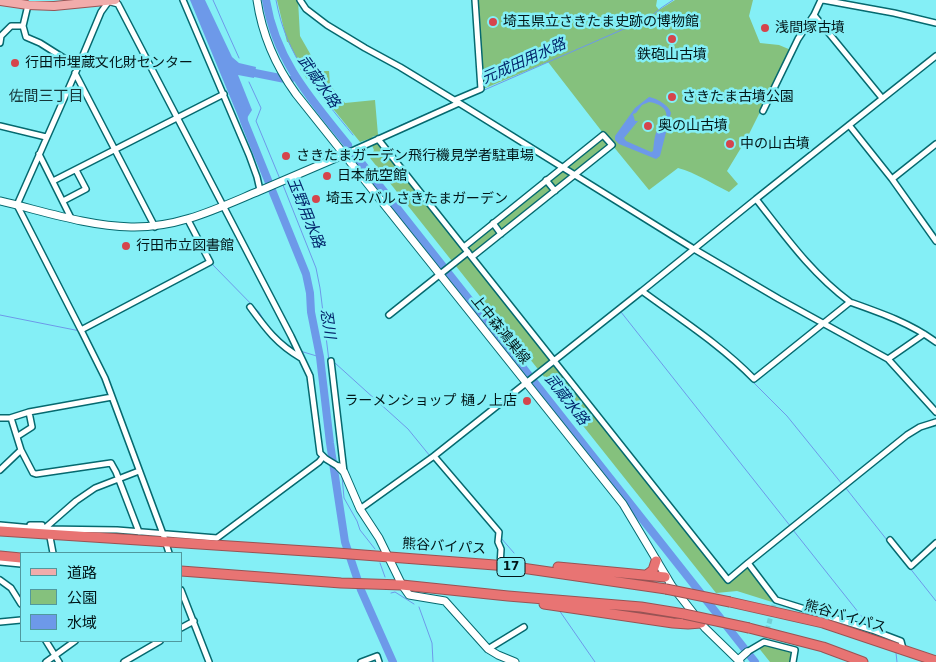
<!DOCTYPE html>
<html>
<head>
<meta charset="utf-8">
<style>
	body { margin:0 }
	#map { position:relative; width:936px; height:662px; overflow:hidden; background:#84eff6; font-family:"DejaVu Sans","Noto Sans JP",sans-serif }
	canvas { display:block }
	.legend { position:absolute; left:20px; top:552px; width:162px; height:90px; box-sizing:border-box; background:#84eff6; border:1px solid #50999e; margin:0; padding:6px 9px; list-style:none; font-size:15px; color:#021719 }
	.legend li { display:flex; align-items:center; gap:10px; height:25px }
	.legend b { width:25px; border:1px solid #50999e }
</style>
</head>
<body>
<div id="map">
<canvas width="936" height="662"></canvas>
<ul class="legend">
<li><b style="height:6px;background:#f1acab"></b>道路</li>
<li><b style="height:14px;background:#85c17d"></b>公園</li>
<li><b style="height:14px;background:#6d99e9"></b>水域</li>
</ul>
</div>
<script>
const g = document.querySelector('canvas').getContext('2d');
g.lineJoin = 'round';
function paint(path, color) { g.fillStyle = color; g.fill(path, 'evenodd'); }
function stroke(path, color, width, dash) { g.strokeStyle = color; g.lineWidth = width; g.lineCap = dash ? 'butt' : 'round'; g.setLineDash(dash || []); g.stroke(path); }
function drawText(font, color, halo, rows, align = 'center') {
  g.font = font + ' "DejaVu Sans","Noto Sans JP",sans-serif'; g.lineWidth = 5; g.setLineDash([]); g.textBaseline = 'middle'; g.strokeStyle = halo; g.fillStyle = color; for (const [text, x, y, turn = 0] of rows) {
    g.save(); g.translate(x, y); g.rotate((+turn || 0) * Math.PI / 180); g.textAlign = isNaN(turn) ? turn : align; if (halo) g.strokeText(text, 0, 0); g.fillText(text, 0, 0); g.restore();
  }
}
const green = new Path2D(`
	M277,0H298L300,36L320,71H329L330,85L345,103L375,100L378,135L372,137L375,143L379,142L462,246L603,133L548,62L483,89L477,0H657L656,6L659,10L675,0H753L749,16L760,43L779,45L791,50L747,138L727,171L738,184L729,192C711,183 696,173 678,168L649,190L613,146L472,259L727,581L748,565L773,598L772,602L737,591L716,593L370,158L374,150L369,139L360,142L330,105L328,106L324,101L325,99L308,78L307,79L300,69L302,68L288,42H287Z
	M765,645L791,651L793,654L791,662H770L758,647Z`);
const water = new Path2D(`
	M190,0H205L232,57L239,63L256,67L254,78L238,75L252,110L247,118L240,121Z
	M649,97C656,98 669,105 671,113L660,156L656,159L619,144L615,140V136L635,108ZM649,102C657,103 669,108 666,118C665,123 659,127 657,131C654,136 654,145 653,151L651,152L626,141L624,138L638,121H635L633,114L636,113L642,105Z`);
const stream = new Path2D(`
	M213,0L239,58
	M276,0C286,56 318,92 353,135
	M249,82L261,108L256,121L280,179
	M482,91L649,18L661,8L673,0
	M399,126L449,104
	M373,139L390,130
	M362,143L369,140
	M283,185L316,268L320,288L329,361
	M621,312L791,527
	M0,315L80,331
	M84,331L212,264L259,312L266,324L287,345L296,350
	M300,351L320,357
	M335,363L408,429L430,456
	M754,383L787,416L842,484
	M434,460L476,509
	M342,476L344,498L357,521L360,530L375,549
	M845,487L887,540
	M479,513L497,534
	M793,530L870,627L893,636
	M501,538L514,553
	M380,563L385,577
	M909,567L936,601
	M391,593L395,592L414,604
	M419,607L432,643L433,662
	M559,610L595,662
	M896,653L897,662`);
const river = new Path2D(`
	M266,0C276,61 311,99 348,145
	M245,71L290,80
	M243,110L244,121L306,274L310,293L311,312L320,357L330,443L345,542L361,590L393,662
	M356,156L755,662`);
const streetTunnel = new Path2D(`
	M765,638L774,605`);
const street = new Path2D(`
	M183,0L249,155L257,177L260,190
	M300,0L306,9L327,25L365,48L400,67L459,103L694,249L779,299L888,359L936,412
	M821,0L814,15L882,98
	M823,0L894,13L936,23
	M111,2L118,4L291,336L310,376L320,453L326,459L339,467
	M28,5L23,26L26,37L40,43L78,67L17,205L81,330L210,262L188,220
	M0,43L1,36L11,26H23
	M78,67L101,12L109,1
	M75,73L155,227
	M455,100L481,89L475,0
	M763,111L798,39L814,15
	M849,125L892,179L936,144
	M0,126L46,137
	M378,139L728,580L748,563L776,600L872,630L901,641L903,649
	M39,154L71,218
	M343,155L459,103
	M892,179L936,241
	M546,180L555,191
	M53,181L224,94
	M63,201L86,189L76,170
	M493,223L501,234
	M464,247L603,135L612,145L472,257
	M642,291L756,199
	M850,302C881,313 910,323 936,342
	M250,307C266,329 277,344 301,358
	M389,315L468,252
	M81,330L105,378L163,534L169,553
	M888,359L924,334
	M331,361L344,472
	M0,418H10L29,412L112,397
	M18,436L32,427L29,412
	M21,450L33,473L36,474L111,463L116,472L139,532
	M434,456L499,532L498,542L501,549L500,566
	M0,470L21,450L11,418
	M360,509L434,456L642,291C680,319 721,345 754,379L850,302C812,274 785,236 756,199L936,56
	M0,525L44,529L76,501L95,488L139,471
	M30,525H42
	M44,529L117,530L217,538L319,462L323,457
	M50,537L53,553
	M890,540L911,566L936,543
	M0,562L21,564
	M748,563L907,435L920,427L936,422
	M0,580L11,588L21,604
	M181,590L209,662
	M0,622L21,620
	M181,628L194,621
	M46,641L59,662
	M488,649L524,627
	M747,652L764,642L795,650L793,662
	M46,662L75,641
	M124,662L160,641
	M361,662L377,656L379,662`);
const secondary = new Path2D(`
	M257,0C262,34 275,65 296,94L623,504L672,586L705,628L740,662
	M0,201C43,211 87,226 131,227C178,228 216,209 259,191C287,179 315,167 343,155
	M339,467L344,472L360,509L379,538L402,585L409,595L445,601L488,649L498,655L515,662
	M738,660L747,652`);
const primary = new Path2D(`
	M0,1L28,5L54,6L115,0`);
const highway = new Path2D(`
	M0,531L337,553L508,566L666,589
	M0,556L21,558
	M558,567L665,577
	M181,571L341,583L402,585L508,596L641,607L684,614
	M648,574L653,570L656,561
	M730,602L823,623L936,661
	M544,604L673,623L688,624L701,623
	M749,628L823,647L863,662`);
const highwayBridge = new Path2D(`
	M666,589L730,602
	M684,614L749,628`);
const markers = [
	[493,22,5,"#d5454c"],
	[765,28,5,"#d5454c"],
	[672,39,5,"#d5454c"],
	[15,63,5,"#d5454c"],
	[672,97,5,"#d5454c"],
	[648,126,5,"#d5454c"],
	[730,144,5,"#d5454c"],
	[286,156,5,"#d5454c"],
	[327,176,5,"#d5454c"],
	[316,199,5,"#d5454c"],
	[126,246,5,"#d5454c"],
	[527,401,5,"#d5454c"]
];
const shields = [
	[511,567,28]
];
const shieldNames = [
	["17",511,567]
];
const poiNames = [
	["埼玉県立さきたま史跡の博物館",503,22],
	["浅間塚古墳",775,28],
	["鉄砲山古墳",672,55,"center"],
	["行田市埋蔵文化財センター",25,63],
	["さきたま古墳公園",682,97],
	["奥の山古墳",658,126],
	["中の山古墳",740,144],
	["さきたまガーデン飛行機見学者駐車場",296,156],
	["日本航空館",337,176],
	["埼玉スバルさきたまガーデン",326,199],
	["行田市立図書館",136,246],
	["ラーメンショップ 樋ノ上店",517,401,"right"]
];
const streetNames = [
	["上中森鴻巣線",500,330,51],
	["熊谷バイパス",444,547,4],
	["熊谷バイパス",845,617,16]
];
const waterNames = [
	["元成田用水路",524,62,-24],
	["武蔵水路",318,82,55],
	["玉野用水路",305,213,68],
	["忍川",327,324,82],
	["武蔵水路",566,400,52]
];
const neighbourhoodNames = [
	["佐間三丁目",46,97]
];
paint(green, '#85c17d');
paint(water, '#6d99e9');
stroke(stream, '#6d99e9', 1);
stroke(river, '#6d99e9', 8);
stroke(streetTunnel, '#70cfd5', 5, [5, 2.5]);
stroke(street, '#05696f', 8);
stroke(secondary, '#05696f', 9);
stroke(primary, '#985354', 10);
stroke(highway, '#985354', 11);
stroke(street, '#fff', 5);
stroke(secondary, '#fff', 7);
stroke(primary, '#f1acab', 8);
stroke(highway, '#e87473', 9);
stroke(highwayBridge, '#985354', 11, []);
stroke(highwayBridge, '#e87473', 9);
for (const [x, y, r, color] of markers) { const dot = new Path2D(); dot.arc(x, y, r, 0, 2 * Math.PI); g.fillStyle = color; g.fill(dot); stroke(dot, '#84eff6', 2); }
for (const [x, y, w] of shields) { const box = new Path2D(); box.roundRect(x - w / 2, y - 9.5, w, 19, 4); g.fillStyle = '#84eff6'; g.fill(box); stroke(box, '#021719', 1); }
drawText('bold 12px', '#021719', null, shieldNames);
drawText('14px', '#021719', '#84eff6', poiNames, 'left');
drawText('14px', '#021719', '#84eff6', streetNames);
drawText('italic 15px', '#03266b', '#84eff6', waterNames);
drawText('15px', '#16383b', '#84eff6', neighbourhoodNames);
</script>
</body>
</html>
